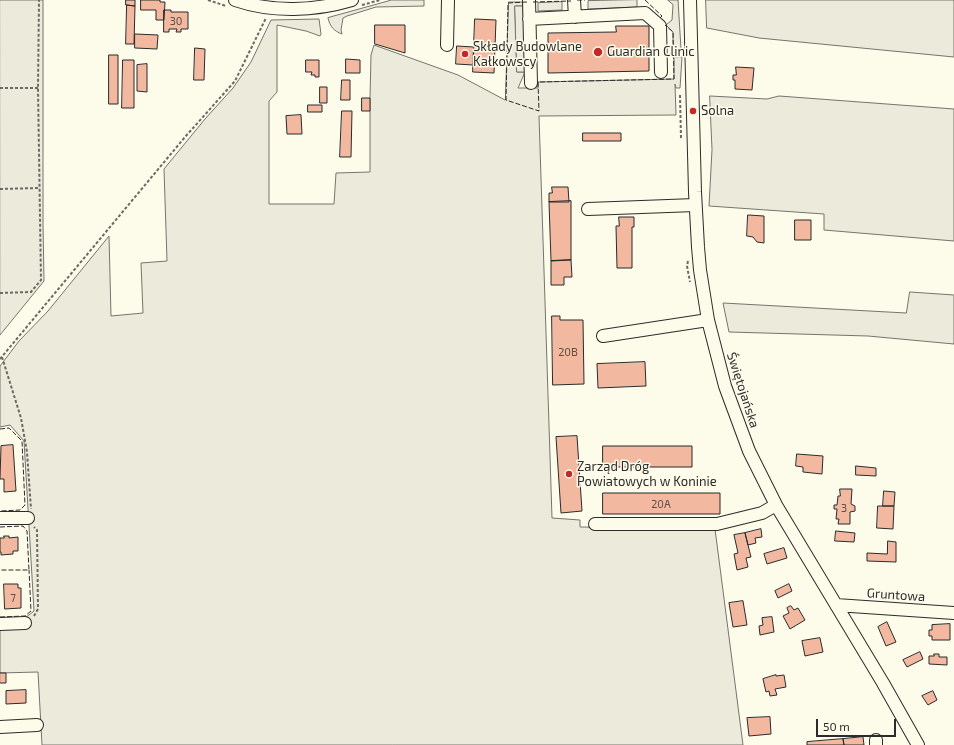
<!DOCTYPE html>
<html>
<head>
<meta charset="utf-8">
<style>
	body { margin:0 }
	#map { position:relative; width:954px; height:745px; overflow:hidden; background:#fdfbea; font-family:"Exo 2",sans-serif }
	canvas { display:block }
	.scale { position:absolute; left:816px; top:719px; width:80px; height:18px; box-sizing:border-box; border:2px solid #2b2b2b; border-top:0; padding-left:5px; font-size:12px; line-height:14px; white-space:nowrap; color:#2b2b2b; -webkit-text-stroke:3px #fdfbea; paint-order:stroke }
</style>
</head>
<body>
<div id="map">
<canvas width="954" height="745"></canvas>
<div class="scale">50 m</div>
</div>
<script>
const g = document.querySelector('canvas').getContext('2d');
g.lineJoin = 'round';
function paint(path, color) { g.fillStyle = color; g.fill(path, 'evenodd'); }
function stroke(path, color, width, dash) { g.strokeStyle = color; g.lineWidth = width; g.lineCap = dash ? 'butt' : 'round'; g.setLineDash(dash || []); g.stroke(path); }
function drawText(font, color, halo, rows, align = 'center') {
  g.font = font + ' "Exo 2",sans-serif'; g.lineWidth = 3; g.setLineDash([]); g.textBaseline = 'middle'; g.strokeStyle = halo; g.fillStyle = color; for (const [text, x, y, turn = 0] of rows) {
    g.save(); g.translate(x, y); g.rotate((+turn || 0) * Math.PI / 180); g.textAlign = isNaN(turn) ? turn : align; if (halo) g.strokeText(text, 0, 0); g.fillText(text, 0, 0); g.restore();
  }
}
const green = new Path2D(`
	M0,0H43V224L44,281L0,335Z
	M392,0H424V6L376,7L347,16L343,18L341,30L342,34C334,31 330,27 328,18Z
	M668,0H678L681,49H673V32L666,25L672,20L673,5Z
	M706,0H954V57L759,38L707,28Z
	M509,2H523V6H515L517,72H525L518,88H538V82L674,79V57H682L680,88H676L675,84L676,115L539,116L552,518L580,520V527L715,529L743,745H42L38,672L0,673V619L25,618L34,611L24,441L10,425L0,427V366L19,341L48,311L109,236L111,316L143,313L141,263L167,261L164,169L205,119L233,88L251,62L271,20L319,19L321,34L320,36L306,31L277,25V92L269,101V204H334L336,173L370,172V98L371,55L374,45L458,75L505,100Z
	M710,96L767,99L779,96L954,109V241L824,230V214L709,206L712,150Z
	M910,292L954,295V344L868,336L729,332L723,303L906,313Z`);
const parking = new Path2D(`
	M637,0V7L588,9V1Z
	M562,2V10L538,11V3Z
	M515,6H523L525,72H517Z`);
const building = new Path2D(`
	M126,0H135V6L126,5Z
	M141,0H160V2H165L164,20H156V10H141Z
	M127,5L135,6L134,44H126Z
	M164,10H171V12H188V29H181V32H176L177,29H169V32H164Z
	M475,19L496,20L494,73L473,72Z
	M375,25H405V53L375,44Z
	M616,26H649V71L548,73V33L616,32Z
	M135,34L158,35L157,49L135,48Z
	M457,46L474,47L473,65L456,64Z
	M195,48L205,49L204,80H194Z
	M109,55H118V104H109Z
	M346,59L360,60V73H346Z
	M123,60H134V108H122Z
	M306,60H319V77H315V75H311L312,72H306Z
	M147,64V92L137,91V65Z
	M736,67L754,68L752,90L735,89V80H733V75H736Z
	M342,80H350V100H341Z
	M320,87H327V103H320Z
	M362,98H370V111H362Z
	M308,105H322V112H308Z
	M342,111H352L351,157H340Z
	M301,115L302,134H287L286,116Z
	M583,133H621V141H583Z
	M552,187H568L569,202H549V193H552Z
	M571,201V260L551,261L549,202Z
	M748,215L764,216V243L757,242L753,237L747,236Z
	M619,217H634V227H632V268H617L616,226H619Z
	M795,220H811V240H795Z
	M571,260L572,277H564V285H551V261Z
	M552,316H560V320H583L584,384L553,385Z
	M645,362L646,386L598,388L597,364Z
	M577,436L582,511L561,513L556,437Z
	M13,445L16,491L4,492V479H0L1,446Z
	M603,446H692V467H603Z
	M797,454L823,456L822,474L803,472V467L796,466Z
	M856,466L876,468V476L856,475Z
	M840,489H852L851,504L855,506V511L850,512V524H838L839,519H836L837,509H834V505H837L838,496H840Z
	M884,491L895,492L894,506H883Z
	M603,493H720V514H603Z
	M878,506H894L893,529L877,528Z
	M761,529L762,537L755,538L756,543L748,545L745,533Z
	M836,531L855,533L854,542L835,541Z
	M745,533L751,557L746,558L748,567L737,570L734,554L738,553L734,535Z
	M4,536H9V538L18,537V551H13V554L1,555V552H0V538H4Z
	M888,541L896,542V562L867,561V553L887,554Z
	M784,548L787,558L767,564L764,554Z
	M4,584H18V588H21V608L5,609Z
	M789,584L792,591L778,598L775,591Z
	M743,601L747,625L733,627L729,603Z
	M791,606L794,610L798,608L805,620L790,629L783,616L789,613L787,608Z
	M772,617L774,632L760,635L759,626L763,625L762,618Z
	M887,622L896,642L886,646L878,627Z
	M950,624V640H932V636H929V630H932V625Z
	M820,638L823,652L805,656L802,641Z
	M920,652L923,659L907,667L903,660Z
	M934,654H939V657H947V665L929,664V656H934Z
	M0,673H6V683H0Z
	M776,675V676L784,675L786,687L775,689L777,695L770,696L769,691L766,692L763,679Z
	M26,690V703L6,704V691Z
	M933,691L937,700L928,705L922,696Z
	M770,717L771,734L749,736L747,718Z
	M863,737L864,745H844L843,739Z
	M843,739L844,745H807V742Z`);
const path = new Path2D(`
	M208,0L226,6
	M362,5L380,0
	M0,88H38
	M680,95L681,138
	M0,189L39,188
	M688,261L687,266L690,282
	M0,293L31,292L41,280L38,88L39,0
	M2,357L21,418L27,452L31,509
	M0,359L185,137L235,81L266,18
	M34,616L38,609L37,530L34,527`);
const minor = new Path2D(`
	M235,0C273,13 315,11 352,0
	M529,0L531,83
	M574,0L575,17
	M690,0L695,192L698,247L700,270L708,320L725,386L749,451L776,505L883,683L918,745
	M529,19L645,13L660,26L661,72
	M447,45L448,0
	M588,209L695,205
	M603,336L708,320
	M0,518H28
	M595,524H717L762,513L776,505
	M836,605L954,613
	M0,624L25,623
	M0,727L37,725
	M876,740V745`);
const fence = new Path2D(`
	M577,0H585
	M645,0L662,16L659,19
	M527,2L508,3L506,100L539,111L538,82L674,79L673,32L665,25
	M533,2L571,1
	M0,429L9,428L22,441L25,505L20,510L0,511
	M0,527L23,526L27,531L29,570H0
	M0,617L25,616L31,611L29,570`);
const markers = [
	[598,52,5,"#c62828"],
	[465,54,4,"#c62828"],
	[693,111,4,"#c62828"],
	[569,474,4,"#c62828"]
];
const numberNames = [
	["30",176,21],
	["20B",568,352],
	["20A",661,504],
	["3",844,508],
	["7",13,598]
];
const poiNames = [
	["Składy Budowlane",473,47],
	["Kałkowscy",473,62],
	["Guardian Clinic",607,52],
	["Solna",701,111],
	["Zarząd Dróg",577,467],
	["Powiatowych w Koninie",577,482]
];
const streetNames = [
	["Świętojańska",743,390,72],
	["Gruntowa",896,595,4]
];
paint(green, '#ecebdb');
stroke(green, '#74746e', 1);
paint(parking, '#eceadb');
stroke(parking, '#74746e', 1);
paint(building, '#f2b8a0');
stroke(building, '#2b2b2b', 1);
stroke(minor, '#2b2b2b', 14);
stroke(path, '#6a6964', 2, [3, 2]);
stroke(minor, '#fdfbea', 12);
stroke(fence, '#2b2b2b', 1, [5, 2]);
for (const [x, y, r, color] of markers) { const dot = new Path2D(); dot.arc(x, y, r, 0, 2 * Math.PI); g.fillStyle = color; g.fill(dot); stroke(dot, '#fdfbea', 1.5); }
drawText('11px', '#5d4e48', null, numberNames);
drawText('13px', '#2b2b2b', '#fdfbea', poiNames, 'left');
drawText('13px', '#2b2b2b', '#fdfbea', streetNames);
</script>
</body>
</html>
